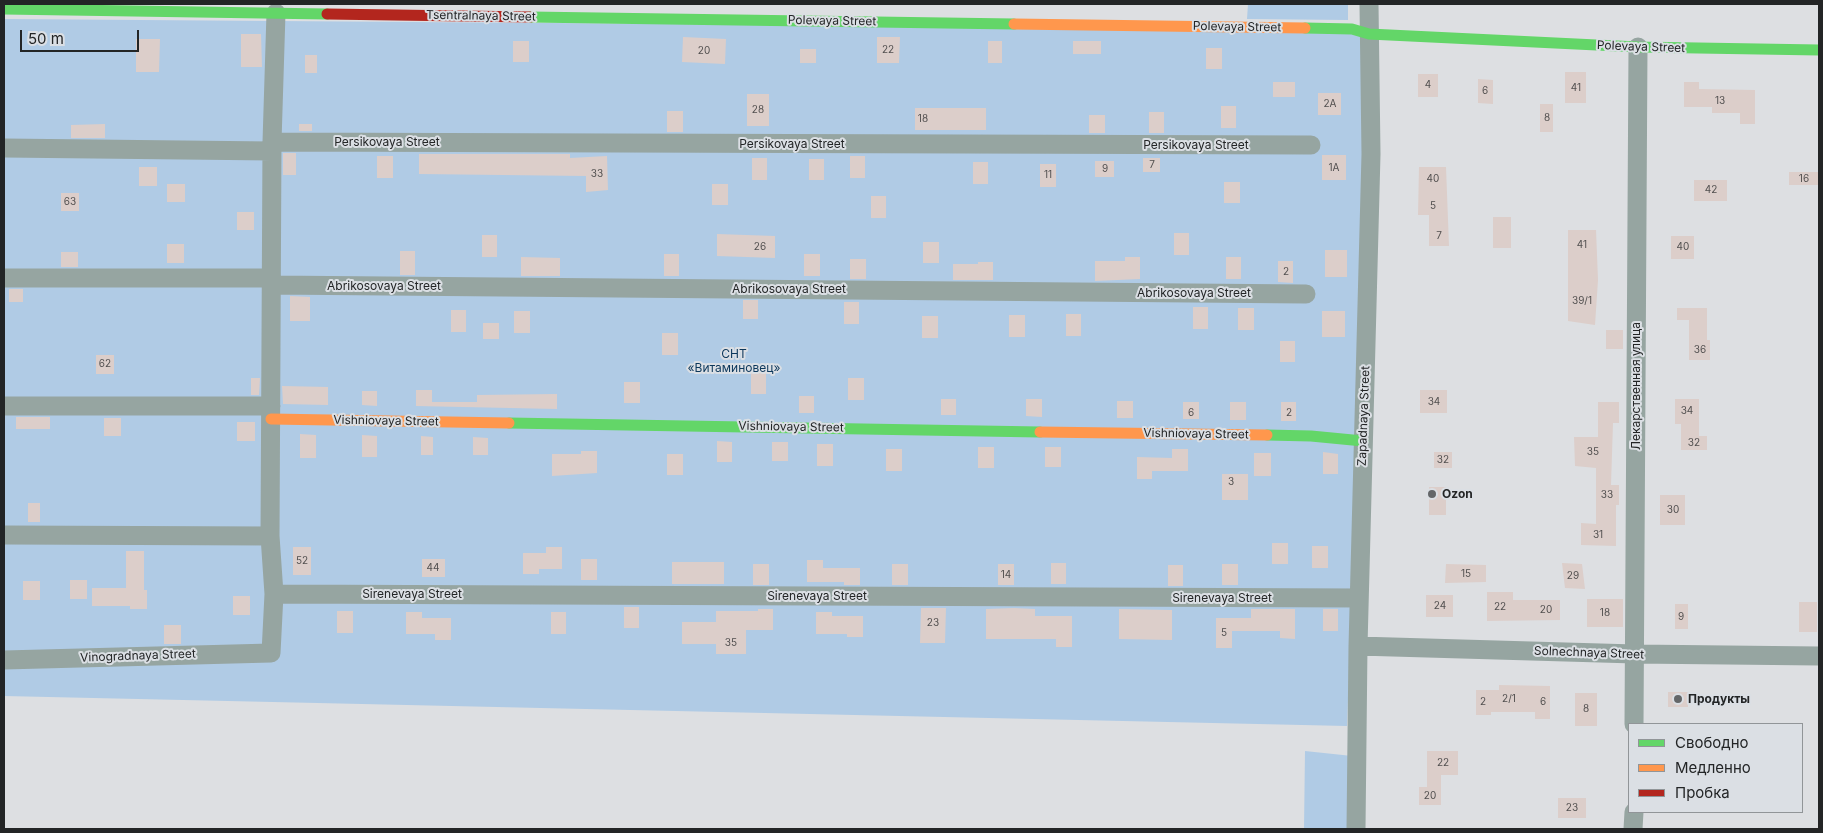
<!DOCTYPE html>
<html>
<head>
<meta charset="utf-8">
<style>
	body { margin:0 }
	#map { position:relative; width:1823px; height:833px; overflow:hidden; background:#dddfe2; font-family:Inter,sans-serif }
	canvas { display:block }
	.frame { position:absolute; inset:0; border:5px solid #232526; pointer-events:none }
	.legend { position:absolute; left:1628px; top:723px; width:175px; height:90px; box-sizing:border-box; background:#dbdfe4; border:1px solid #919598; margin:0; padding:6px 9px; list-style:none; font-size:15px; color:#232526 }
	.legend li { display:flex; align-items:center; gap:10px; height:25px }
	.legend b { width:25px; border:1px solid #919598 }
	.scale { position:absolute; left:20px; top:30px; width:119px; height:22px; box-sizing:border-box; border:2px solid #232526; border-top:0; padding-left:6px; font-size:15px; line-height:18px; white-space:nowrap; color:#232526; -webkit-text-stroke:4px #dbdfe4; paint-order:stroke }
</style>
</head>
<body>
<div id="map">
<canvas width="1823" height="833"></canvas>
<div class="frame"></div>
<ul class="legend">
<li><b style="height:6px;background:#63d668"></b>Свободно</li>
<li><b style="height:6px;background:#ff974d"></b>Медленно</li>
<li><b style="height:6px;background:#b3261e"></b>Пробка</li>
</ul>
<div class="scale">50 m</div>
</div>
<script>
const g = document.querySelector('canvas').getContext('2d');
g.lineJoin = 'round';
function paint(path, color) { g.fillStyle = color; g.fill(path, 'evenodd'); }
function stroke(path, color, width, dash) { g.strokeStyle = color; g.lineWidth = width; g.lineCap = dash ? 'butt' : 'round'; g.setLineDash(dash || []); g.stroke(path); }
function drawText(font, color, halo, rows, align = 'center') {
  g.font = font + ' Inter,sans-serif'; g.lineWidth = 4; g.setLineDash([]); g.textBaseline = 'middle'; g.strokeStyle = halo; g.fillStyle = color; for (const [text, x, y, turn = 0] of rows) {
    g.save(); g.translate(x, y); g.rotate((+turn || 0) * Math.PI / 180); g.textAlign = isNaN(turn) ? turn : align; if (halo) g.strokeText(text, 0, 0); g.fillText(text, 0, 0); g.restore();
  }
}
const green = new Path2D(`
	M1248,4H1348V20L1247,19Z
	M4,19L1364,29L1367,201L1347,726L4,696Z
	M1305,751L1352,756V829H1304Z`);
const building = new Path2D(`
	M241,34H261L262,67H241Z
	M683,37L726,39L725,64L682,62Z
	M877,37H900L899,63H877Z
	M136,39H160L159,72H136Z
	M513,41H529V62H513Z
	M988,41H1002V63H988Z
	M1073,41H1101V54H1073Z
	M1206,48H1222V69H1206Z
	M800,49H816V63H800Z
	M305,55H317V73H305Z
	M1565,72H1586V103H1565Z
	M1418,74H1438V97H1418Z
	M1478,79L1493,80V104L1478,103Z
	M1273,82H1295V97H1273Z
	M1684,82H1699V89L1755,90V124H1740V113H1712V107H1684Z
	M1318,93H1341V115H1318Z
	M747,94H769V126H747Z
	M1540,104H1553V132H1540Z
	M1221,106H1236V128H1221Z
	M915,108H986V130H915Z
	M667,111H683V132H667Z
	M1149,112H1164V133H1149Z
	M1089,115H1105V133H1089Z
	M105,124V138H71V125Z
	M299,124H312V131H299Z
	M283,153H296V175H283Z
	M419,154H570V158L607,156L608,190L586,192V176L419,174Z
	M1322,155H1346V180H1322Z
	M377,156H393V178H377Z
	M850,156H865V178H850Z
	M752,158H767V180H752Z
	M1143,158H1160V172H1143Z
	M809,159H824V180H809Z
	M1095,161H1114V177H1095Z
	M973,162H988V184H973Z
	M1040,164H1056V187H1040Z
	M139,167H157V186H139Z
	M1419,167H1446L1449,246H1429V215H1418Z
	M1789,172H1819V185H1789Z
	M1694,180H1727V201H1694Z
	M1224,182H1240V203H1224Z
	M167,184H185V202H167Z
	M712,184H728V205H712Z
	M61,193H79V211H61Z
	M871,196H886V218H871Z
	M237,212H254V230H237Z
	M1493,217H1511V248H1493Z
	M1568,230H1596L1598,280L1595,325L1568,321Z
	M1174,233H1189V255H1174Z
	M717,234L775,236V258L717,256Z
	M482,235H497V257H482Z
	M1671,236H1694V259H1671Z
	M923,242H939V263H923Z
	M167,244H184V263H167Z
	M1325,250H1347V277H1325Z
	M400,251H415V275H400Z
	M61,252H78V267H61Z
	M664,254H679V276H664Z
	M804,254H820V276H804Z
	M521,257L560,258V276H521Z
	M1125,257H1140V279L1095,281V261H1125Z
	M1226,257H1241V279H1226Z
	M850,259H866V279H850Z
	M1278,261H1293V283L1278,282Z
	M978,262H993V280H953V264H978Z
	M9,289H23V302H9Z
	M290,296L310,297V321H290Z
	M743,300H758V319H743Z
	M844,302H859V324H844Z
	M1193,307H1208V329H1193Z
	M1238,308H1254V330H1238Z
	M1677,308H1707V340H1710V360H1689V320H1677Z
	M451,310H466V332H451Z
	M514,311H530V333H514Z
	M1322,311H1345V337H1322Z
	M1066,314H1081V336H1066Z
	M1009,315H1025V337H1009Z
	M922,316H938V338H922Z
	M483,323H499V339H483Z
	M1606,330H1623V349H1606Z
	M662,333H678V355H662Z
	M1280,341H1295V362H1280Z
	M96,355H114V374H96Z
	M751,373H766V394H751Z
	M251,378H260L259,395H251Z
	M848,378H864V400H848Z
	M624,382H640V403H624Z
	M282,386L328,387V405L283,404Z
	M416,390H432V402H477V395L557,394V409L416,406Z
	M1420,390H1447V413H1420Z
	M362,391H377V406L362,405Z
	M799,396H814V413H799Z
	M941,399H956V415H941Z
	M1026,399H1042V417L1026,416Z
	M1675,399H1699V436H1707V450H1681V424H1675Z
	M1117,401H1133V418H1117Z
	M1183,402H1199V419H1183Z
	M1230,402H1246V420H1230Z
	M1281,402H1296V421H1281Z
	M1598,402H1619V423H1613L1611,485H1619V505H1616V546L1581,545V523L1596,524V468L1575,466L1574,437H1598Z
	M16,417H50V429H16Z
	M104,418H121V436H104Z
	M237,422H255V441H237Z
	M300,434L316,435V458H300Z
	M362,435L377,436V457H362Z
	M421,436L433,437V455H421Z
	M473,437L488,438V455H473Z
	M717,441L732,442V462H717Z
	M772,442H788V461H772Z
	M817,444H833V466H817Z
	M978,447H994V468H978Z
	M1045,447H1061V467H1045Z
	M886,449H902V471H886Z
	M1172,449H1188V471H1152V479H1137V457L1172,458Z
	M581,451H597V473L552,476V454H581Z
	M1323,452L1338,454V474H1323Z
	M1434,452H1452V468H1434Z
	M1254,453H1271V476H1254Z
	M667,454H683V475H667Z
	M1222,474H1248V500H1222Z
	M1429,487H1446V515H1429Z
	M1660,495H1685V525H1660Z
	M28,503H40V522H28Z
	M1272,543H1288V564H1272Z
	M1312,546H1328V568H1312Z
	M293,547H311V575H293Z
	M546,547H562V569H539V574H523V553H546Z
	M126,551H144V590H147V609H130V606H92V588H126Z
	M422,559H445V577H422Z
	M581,559H597V580H581Z
	M807,560H823V568H860V585H844V582H807Z
	M672,562H724V584H672Z
	M1051,563H1066V584H1051Z
	M1562,563L1582,564L1585,589L1565,588Z
	M753,564H769V585H753Z
	M892,564H908V585H892Z
	M998,564H1014V585H998Z
	M1222,564H1238V585H1222Z
	M1446,564L1486,565V582L1445,583Z
	M1168,565H1183V586H1168Z
	M70,580H87V599H70Z
	M23,581H40V600H23Z
	M1487,592H1513V600H1560V620L1487,621Z
	M1426,595H1453V617H1426Z
	M233,596H250V615H233Z
	M1587,599H1623V627H1587Z
	M1799,602H1817V632H1799Z
	M1675,604H1688V629H1675Z
	M624,607H639V628H624Z
	M921,608H946L945,643H920Z
	M1014,608L1035,609V616H1072V647H1056V639H986V609Z
	M758,609H773V630H746V654H716V644H682V622H716V611H758Z
	M1119,609L1172,610V640L1119,639Z
	M1251,609H1295V639L1280,638V631H1232V648H1216V618H1251Z
	M1323,609H1338V631H1323Z
	M337,611H353V633H337Z
	M406,612H422V618H451V640H435V634H406Z
	M551,612H566V634H551Z
	M816,612H832V616H863V637H847V634H816Z
	M164,625H181V644H164Z
	M1499,685L1550,686V719H1535V712H1491V715H1476V690H1499Z
	M1668,692H1688V707H1668Z
	M1575,693H1597V726H1575Z
	M1427,751H1458V775H1441V805H1419V787H1427Z
	M1558,798H1586V818H1558Z`);
const street = new Path2D(`
	M272,142L1311,145
	M4,148L272,151
	M4,278H272
	M272,285L1306,294
	M4,406H271
	M4,535L270,536
	M274,594L1359,598
	M1358,646L1635,654L1819,656
	M4,660L271,653L274,594L270,536L272,142L276,13
	M1634,724L1638,47
	M1356,829L1358,646L1371,154L1369,4
	M1633,829L1634,812`);
const fast = new Path2D(`
	M4,9L327,14
	M530,17L1014,24
	M1305,28L1352,29L1369,34L1638,47L1819,50
	M509,423L1040,432
	M1267,435L1311,436L1363,441`);
const slow = new Path2D(`
	M1014,24L1305,28
	M271,419L509,423
	M1040,432L1267,435`);
const jam = new Path2D(`
	M327,14L530,17`);
const markers = [
	[1432,494,5,"#646668"],
	[1678,699,5,"#646668"]
];
const numberNames = [
	["22",888,50],
	["20",704,51],
	["4",1428,85],
	["41",1576,88],
	["6",1485,91],
	["13",1720,101],
	["2А",1330,104],
	["28",758,110],
	["8",1547,118],
	["18",923,119],
	["7",1152,165],
	["1А",1334,168],
	["9",1105,169],
	["33",597,174],
	["11",1048,175],
	["40",1433,179],
	["16",1804,179],
	["42",1711,190],
	["63",70,202],
	["5",1433,206],
	["7",1439,236],
	["41",1582,245],
	["26",760,247],
	["40",1683,247],
	["2",1286,272],
	["39/1",1582,301],
	["36",1700,350],
	["62",105,364],
	["34",1434,402],
	["34",1687,411],
	["6",1191,413],
	["2",1289,413],
	["32",1694,443],
	["35",1593,452],
	["32",1443,460],
	["3",1231,482],
	["33",1607,495],
	["30",1673,510],
	["31",1598,535],
	["52",302,561],
	["44",433,568],
	["15",1466,574],
	["14",1006,575],
	["29",1573,576],
	["24",1440,606],
	["22",1500,607],
	["20",1546,610],
	["18",1605,613],
	["9",1681,617],
	["23",933,623],
	["5",1224,633],
	["35",731,643],
	["2/1",1509,699],
	["2",1483,702],
	["6",1543,702],
	["8",1586,709],
	["22",1443,763],
	["20",1430,796],
	["23",1572,808]
];
const streetNames = [
	["Tsentralnaya Street",481,16,1],
	["Polevaya Street",832,21,1],
	["Polevaya Street",1237,27,1],
	["Polevaya Street",1641,47,2],
	["Persikovaya Street",387,142],
	["Persikovaya Street",792,144],
	["Persikovaya Street",1196,145],
	["Abrikosovaya Street",384,286],
	["Abrikosovaya Street",789,289],
	["Abrikosovaya Street",1194,293],
	["Лекарственная улица",1636,386,-90],
	["Zapadnaya Street",1364,416,-88],
	["Vishniovaya Street",386,421,1],
	["Vishniovaya Street",791,427,1],
	["Vishniovaya Street",1196,434,1],
	["Sirenevaya Street",412,594],
	["Sirenevaya Street",817,596],
	["Sirenevaya Street",1222,598],
	["Solnechnaya Street",1589,653,2],
	["Vinogradnaya Street",138,656,-2]
];
const parkNames = [
	["СНТ",734,354],
	["«Витаминовец»",734,368]
];
const poiNames = [
	["Ozon",1442,494],
	["Продукты",1688,699]
];
paint(green, '#b0cbe5');
paint(building, '#dcceca');
stroke(street, '#96a5a1', 19);
stroke(fast, '#63d668', 11);
stroke(slow, '#ff974d', 11);
stroke(jam, '#b3261e', 11);
for (const [x, y, r, color] of markers) { const dot = new Path2D(); dot.arc(x, y, r, 0, 2 * Math.PI); g.fillStyle = color; g.fill(dot); stroke(dot, '#dbdfe4', 2); }
drawText('10px', '#514f4f', null, numberNames);
drawText('12px', '#232526', '#dbdfe4', streetNames);
drawText('12px', '#0c375b', '#dbdfe4', parkNames);
drawText('bold 12px', '#232526', '#dbdfe4', poiNames, 'left');
</script>
</body>
</html>
